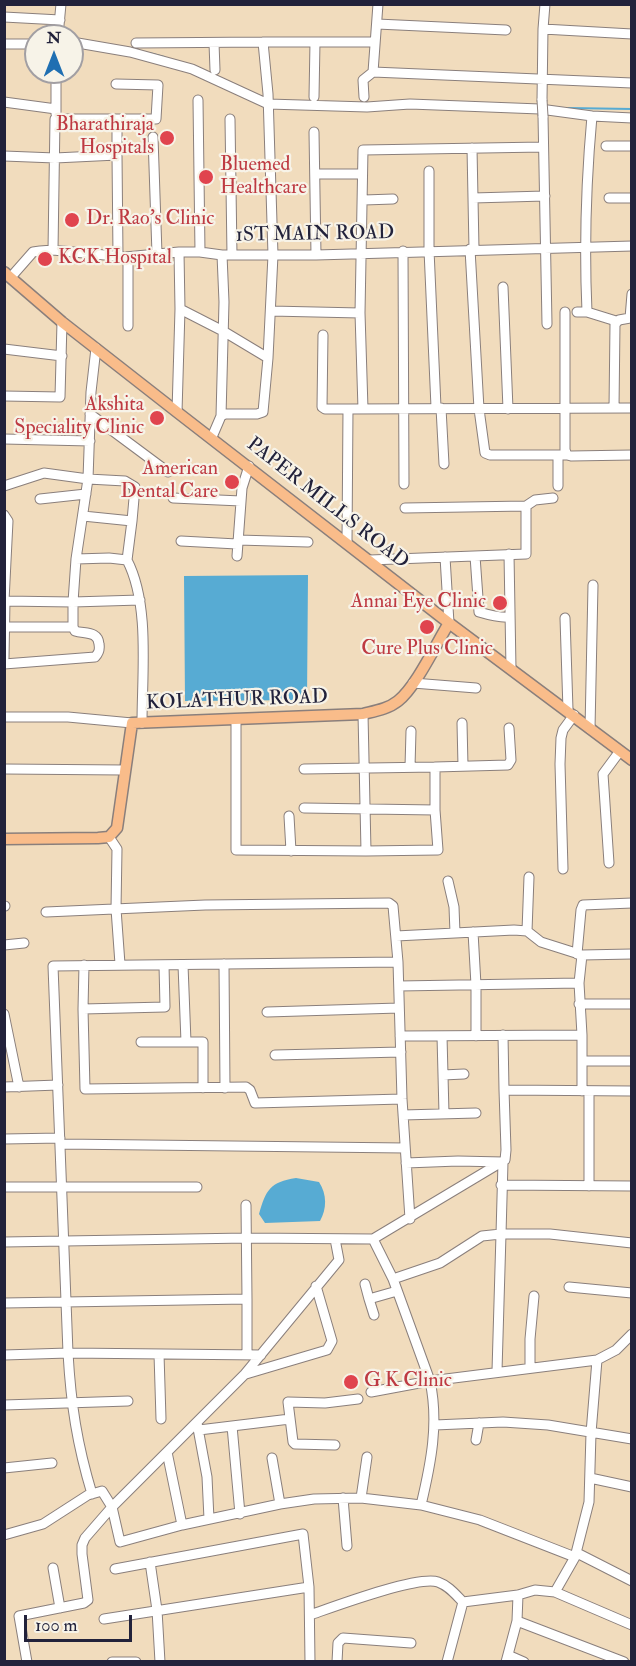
<!DOCTYPE html>
<html>
<head>
<meta charset="utf-8">
<style>
	body { margin:0 }
	#map { position:relative; width:636px; height:1666px; overflow:hidden; background:#f1dcbd; font-family:"IM FELL Double Pica",serif }
	canvas { display:block }
	.frame { position:absolute; inset:0; border:6px solid #22223b; pointer-events:none }
	.north { position:absolute; left:24px; top:24px; width:60px; height:60px; box-sizing:border-box; background:#f7f3e8; border:2px solid #a29fa3; border-radius:50%; rotate:0deg; font-size:16px; font-weight:700; line-height:24px; text-align:center; color:#22223b }
	.north::after { content:''; display:block; margin:auto; width:21px; height:27px; background:#1f6fb2; clip-path:polygon(50% 0,100% 100%,50% 72%,0 100%) }
	.scale { position:absolute; left:24px; top:1615px; width:108px; height:27px; box-sizing:border-box; border:3px solid #22223b; border-top:0; padding-left:8px; font-size:18px; line-height:21px; white-space:nowrap; color:#22223b; -webkit-text-stroke:4px #f7f3e8; paint-order:stroke }
</style>
</head>
<body>
<div id="map">
<canvas width="636" height="1666"></canvas>
<div class="frame"></div>
<div class="north">N</div>
<div class="scale">100 m</div>
</div>
<script>
const g = document.querySelector('canvas').getContext('2d');
g.lineJoin = 'round';
function paint(path, color) { g.fillStyle = color; g.fill(path, 'evenodd'); }
function stroke(path, color, width, dash) { g.strokeStyle = color; g.lineWidth = width; g.lineCap = dash ? 'butt' : 'round'; g.setLineDash(dash || []); g.stroke(path); }
function drawText(font, color, halo, rows, align = 'center') {
  g.font = font + ' "IM FELL Double Pica",serif'; g.lineWidth = 4.5; g.setLineDash([]); g.textBaseline = 'middle'; g.strokeStyle = halo; g.fillStyle = color; for (const [text, x, y, turn = 0] of rows) {
    g.save(); g.translate(x, y); g.rotate((+turn || 0) * Math.PI / 180); g.textAlign = isNaN(turn) ? turn : align; if (halo) g.strokeText(text, 0, 0); g.fillText(text, 0, 0); g.restore();
  }
}
const water = new Path2D(`
	M308,575L307,700L185,701L184,576Z
	M296,1178L319,1182C327,1194 327,1209 320,1221L265,1223L259,1214C266,1190 270,1182 296,1178Z`);
const stream = new Path2D(`
	M149,53L164,57
	M568,108L632,109`);
const minor = new Path2D(`
	M378,4L373,72L632,83
	M4,17L60,20
	M377,24L506,30
	M543,29L545,4
	M58,36L61,4
	M72,42L130,52L192,69L268,104L367,107L410,104L540,109L592,116L632,118
	M136,43L263,42
	M214,43L215,70
	M4,44H36
	M56,72V114
	M314,97L315,42
	M364,97L363,80L373,72
	M198,100L200,252
	M542,100L543,29L632,34
	M4,102L56,109
	M543,116L547,324
	M230,119L232,255
	M314,132L316,255
	M153,137L157,254
	M606,146H632
	M472,148L474,249
	M117,155V119
	M4,156L55,158L117,155L118,256
	M429,171V250L436,407
	M315,174H362
	M473,198L545,196
	M609,198H632
	M364,200L393,199
	M470,249L479,409L485,453L490,455H567
	M53,250L55,119H156L158,85L116,84
	M403,251L404,484
	M128,257V326
	M11,277L33,252L40,251L53,250L125,257L179,252H200L222,255H316L632,246
	M503,287L508,409
	M180,309L223,331L268,358
	M271,311L360,313
	M565,312V450L567,455L571,456L632,455
	M577,312H587C584,246 586,182 592,116
	M587,312L616,321
	M323,335L322,407L325,409H348
	M4,349L62,356
	M4,396L60,397L62,322
	M441,408L444,464
	M614,408L615,324L619,320L630,318L632,294
	M363,409L360,313L363,150L543,147
	M177,412L180,309L179,252
	M90,414L168,472
	M221,416L224,302L222,255
	M212,437L221,416L225,414H257L263,412L268,358L273,255L268,94L263,42H374
	M4,439L90,441
	M558,455V486
	M4,486L44,473L88,479L125,481L135,487L132,521L83,516
	M173,498L241,501
	M40,499L86,494
	M526,506L535,500L553,498
	M4,515L8,521L4,601
	M238,540L308,542
	M181,541L237,544
	M347,542L348,409L632,408
	M509,554L511,669
	M237,556L242,488L249,466
	M475,556L479,612C489,615 500,618 510,617
	M445,557L449,623
	M76,559L88,479L91,392L96,348
	M127,560L132,521
	M370,560L526,554V506L405,508
	M565,618L568,710
	M5,627H73
	M4,658L5,601L73,602L76,559L109,558L127,560C150,604 142,673 142,723
	M4,664L95,657C99,653 100,650 99,644C98,631 85,634 75,631L73,627V602L140,600
	M413,683L476,688
	M4,717H68L132,723
	M236,719V850L366,851L363,714
	M462,723L463,766
	M590,729L593,585
	M410,767L411,731
	M4,769L124,770
	M304,769L435,767
	M304,808L435,810
	M289,816L291,851
	M109,837L117,849L116,909L120,964
	M366,851L438,850L435,810V767L508,765L511,760L509,728
	M609,863L603,774L620,751
	M563,869L560,764L561,738L563,730L574,715
	M448,881L454,907L455,933
	M4,906H5
	M46,912L205,905L389,903L393,906L398,962L402,1099L410,1219
	M527,931L529,877
	M473,932L476,985V1036
	M396,936L514,930L527,931L541,942L582,955L632,954
	M4,945L24,943
	M577,954L581,910L583,905L632,903
	M224,964L225,1088
	M84,965L83,1009L85,1089L246,1087L250,1090L255,1103L402,1099
	M183,965L186,1042
	M399,986L579,983L582,955
	M579,1004H632
	M83,1009L165,1007L164,965
	M267,1012L399,1008
	M4,1014L19,1087
	M503,1035L504,1090
	M582,1035V1091
	M400,1036L582,1035L579,983
	M442,1036L444,1114
	M141,1042H203V1088
	M275,1055L401,1052
	M582,1061H632
	M443,1075L464,1074
	M4,1087L58,1085
	M589,1091V1186
	M403,1115L476,1113
	M4,1139L60,1138
	M61,1144L405,1148
	M406,1163L458,1161L503,1162L501,1234H550L632,1243
	M501,1185L632,1186
	M4,1187H197
	M246,1205L247,1299
	M373,1239L393,1279L430,1381L597,1360L616,1350L632,1334
	M4,1242L247,1238L373,1239L505,1160L506,1150L504,1090L632,1091
	M393,1279L440,1263L482,1236L501,1234L497,1371
	M365,1284L369,1299L397,1291
	M569,1287L632,1293
	M369,1299L374,1315
	M4,1303L247,1299V1355
	M159,1354L161,1419
	M4,1355L68,1353C71,1405 77,1444 92,1494
	M261,1355L68,1353L53,966L398,962
	M530,1368V1339L534,1296
	M246,1374L327,1350L332,1341L316,1286
	M371,1392L430,1381C439,1423 431,1463 421,1505
	M4,1405L128,1401
	M197,1423L207,1477L209,1519
	M435,1425L503,1422L548,1425L632,1439
	M232,1426L240,1514
	M199,1430L290,1419
	M476,1440L479,1423
	M335,1445L295,1444L293,1442L288,1402L325,1403L358,1399
	M167,1452L182,1525
	M272,1458L280,1504
	M4,1468L52,1463
	M590,1478L632,1487
	M343,1498L347,1546
	M361,1498L367,1457
	M4,1535L43,1524L88,1495L102,1491L112,1507L120,1542L182,1525L280,1504L314,1499L361,1498L421,1505L480,1520L575,1557L555,1592
	M577,1553L632,1581
	M575,1557L589,1502L591,1433L597,1360
	M150,1562L157,1610L160,1662
	M53,1568L60,1608
	M115,1569L303,1534L309,1587L310,1662
	M463,1602L518,1595L535,1590L555,1592L632,1625
	M310,1615C333,1607 418,1575 438,1582C449,1586 455,1594 463,1602
	M104,1619L309,1587
	M517,1621L624,1662
	M508,1655L524,1662
	M27,1662L19,1616L84,1603L88,1600L82,1554V1545L85,1538L112,1507L244,1375L339,1260L335,1239
	M112,1662H136
	M337,1662L338,1643L343,1638L411,1643
	M447,1662L463,1602
	M506,1662L517,1621L518,1595`);
const major = new Path2D(`
	M4,272L62,322L177,412L449,623L632,760
	M4,839L98,838L109,837L117,828L132,723L363,714C375,711 388,709 398,701C416,687 436,644 449,623`);
const minorBridge = new Path2D(`
	M542,100L543,116`);
const markers = [
	[167,138,8,"#e0444e"],
	[206,177,8,"#e0444e"],
	[72,220,8,"#e0444e"],
	[45,259,8,"#e0444e"],
	[157,418,8,"#e0444e"],
	[232,482,8,"#e0444e"],
	[500,603,8,"#e0444e"],
	[427,627,8,"#e0444e"],
	[351,1382,8,"#e0444e"]
];
const healthNames = [
	["Bharathiraja",154,126],
	["Hospitals",154,149],
	["Bluemed",220,166,"left"],
	["Healthcare",220,189,"left"],
	["Dr. Rao's Clinic",86,220,"left"],
	["KCK Hospital",58,259,"left"],
	["Akshita",144,406],
	["Speciality Clinic",144,429],
	["American",218,470],
	["Dental Care",218,493],
	["Annai Eye Clinic",486,603],
	["Cure Plus Clinic",427,650,"center"],
	["G K Clinic",364,1382,"left"]
];
const streetNames = [
	["1ST MAIN ROAD",315,235,-1],
	["PAPER MILLS ROAD",327,504,38],
	["KOLATHUR ROAD",237,701,-2]
];
paint(water, '#57abd3');
stroke(stream, '#57abd3', 2);
stroke(minor, '#8a7f7c', 11);
stroke(major, '#8a7f7c', 13);
stroke(minor, '#fff', 9);
stroke(major, '#f9bc8a', 10);
stroke(minorBridge, '#8a7f7c', 11, []);
stroke(minorBridge, '#fff', 9);
for (const [x, y, r, color] of markers) { const dot = new Path2D(); dot.arc(x, y, r, 0, 2 * Math.PI); g.fillStyle = color; g.fill(dot); stroke(dot, '#f7f3e8', 2); }
drawText('20px', '#be3a42', '#f7f3e8', healthNames, 'right');
drawText('20px', '#22223b', '#f7f3e8', streetNames);
</script>
</body>
</html>
